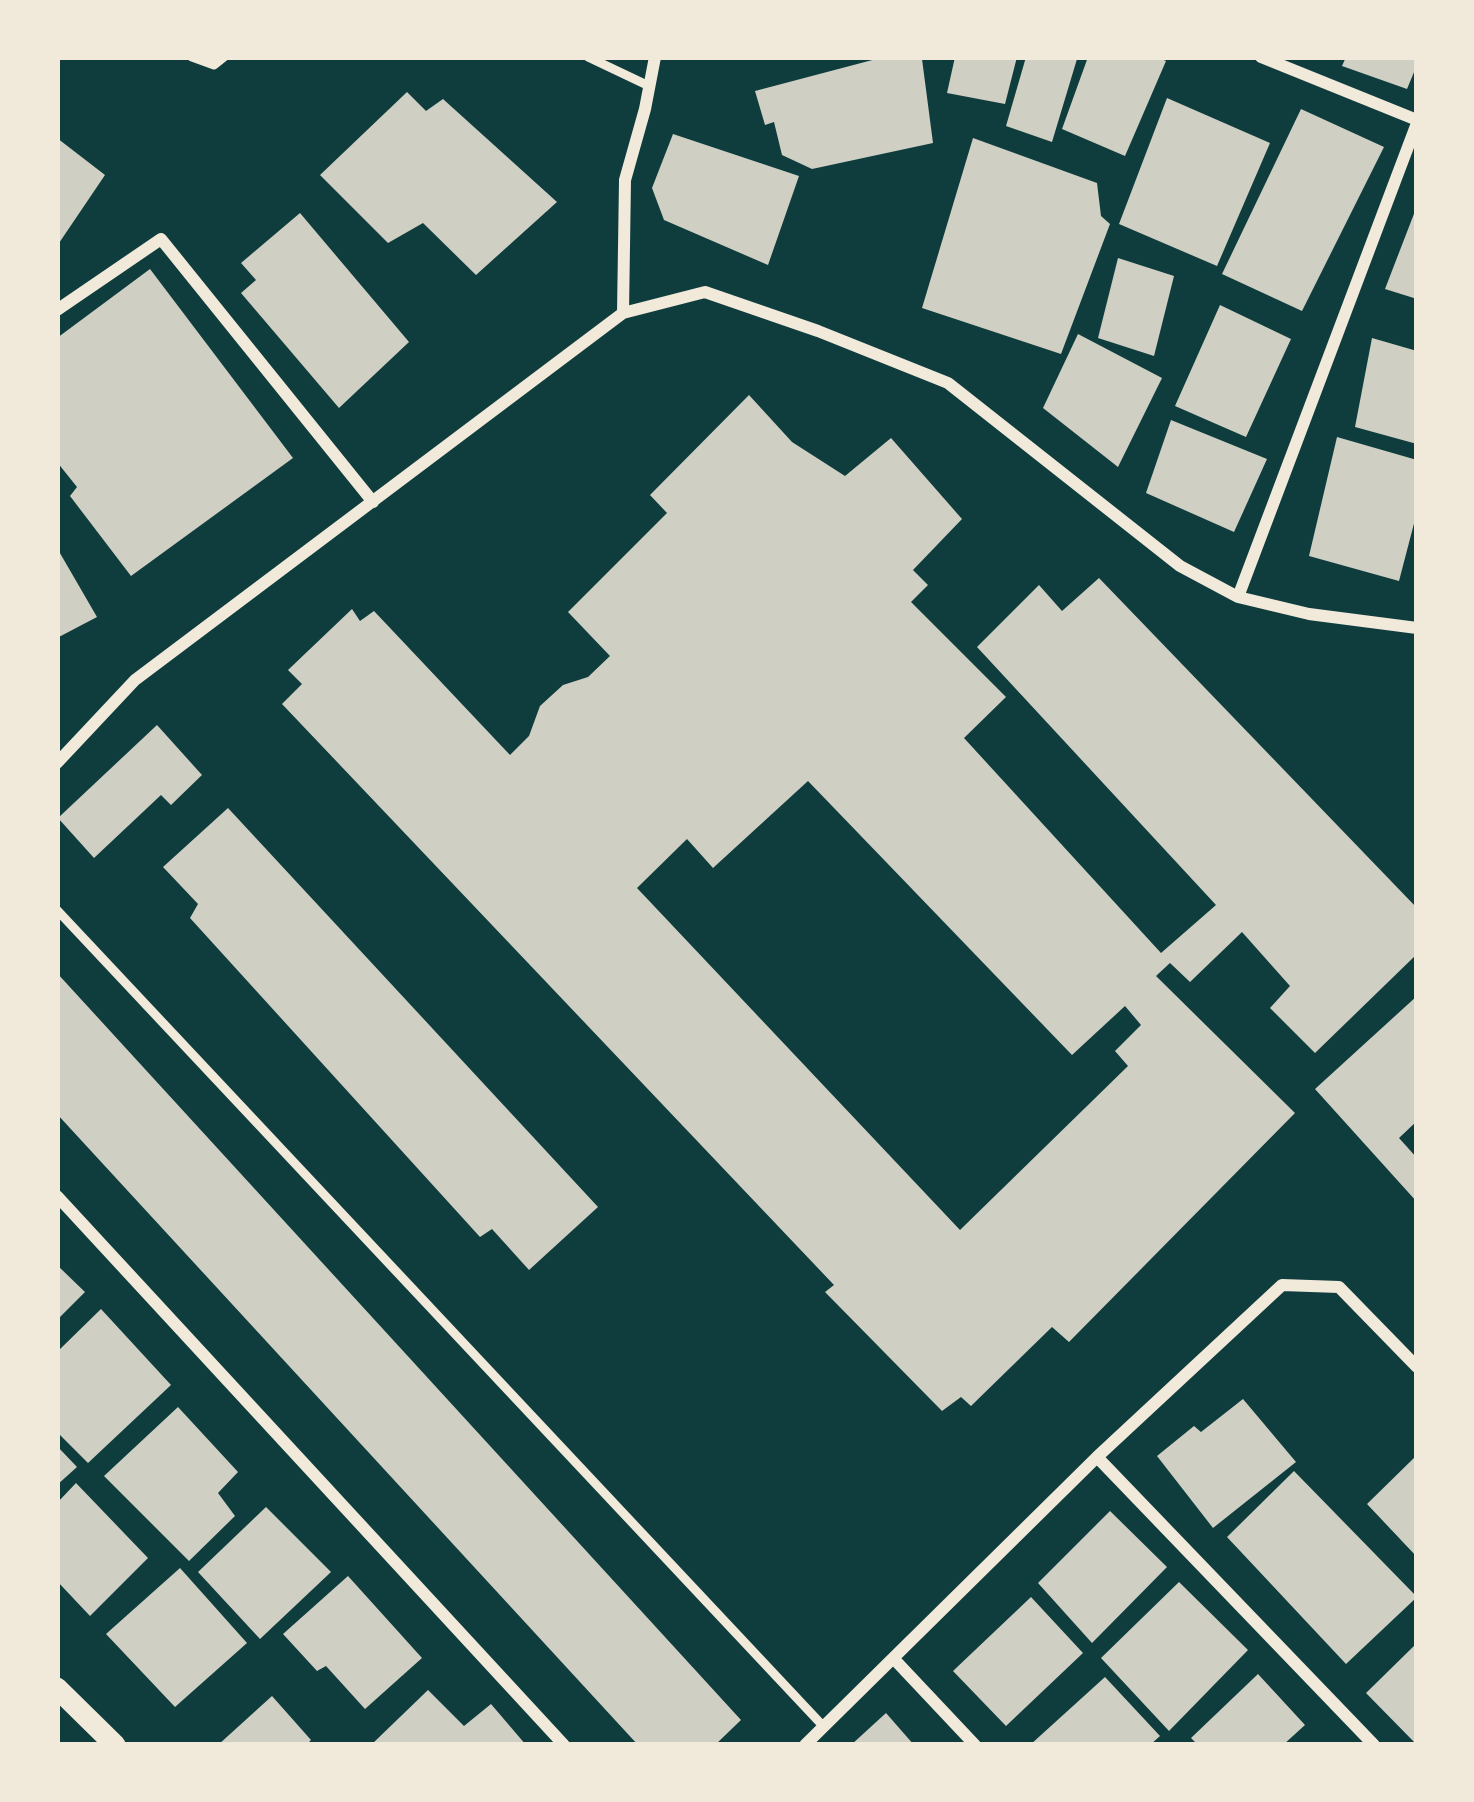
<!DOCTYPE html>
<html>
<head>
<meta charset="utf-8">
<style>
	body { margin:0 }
	#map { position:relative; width:1474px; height:1802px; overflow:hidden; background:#0f3d3e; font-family:"Public Sans",sans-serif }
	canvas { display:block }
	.frame { position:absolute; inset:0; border:60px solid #f1e9da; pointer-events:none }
</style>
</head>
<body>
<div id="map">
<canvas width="1474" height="1802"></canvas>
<div class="frame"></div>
</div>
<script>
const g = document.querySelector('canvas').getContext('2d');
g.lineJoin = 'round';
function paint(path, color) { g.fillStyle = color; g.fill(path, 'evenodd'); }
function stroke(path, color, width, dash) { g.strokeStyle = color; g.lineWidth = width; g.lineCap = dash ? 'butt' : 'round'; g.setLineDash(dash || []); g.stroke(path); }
const building = new Path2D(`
	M955,57H1017L1005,104L947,93Z
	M1026,57L1077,59L1052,142L1006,126Z
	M1088,57H1157L1166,61L1125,156L1062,129Z
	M1346,57H1417V65L1407,89L1342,66Z
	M880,58L922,59L933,143L812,169L782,155L774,122L765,125L755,91Z
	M407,92L426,111L443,99L557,202L476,275L423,223L388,243L320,175Z
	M1167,98L1270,143L1217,266L1119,224Z
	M1301,109L1384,147L1302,311L1222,274Z
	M673,134L799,176L768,265L664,220L652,188Z
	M57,138L105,175L57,246Z
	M973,138L1097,183L1101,216L1110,224L1061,354L922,308Z
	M1417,206V299L1385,289Z
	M300,213L409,342L339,408L241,293L256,280L241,263Z
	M1118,258L1174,276L1154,356L1098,338Z
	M150,269L293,458L131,576L70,496L77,487L57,462V338Z
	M1220,305L1291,339L1246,437L1175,406Z
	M1078,334L1162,378L1118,467L1043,408Z
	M1372,338L1417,351V444L1355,427Z
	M749,395L792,442L845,476L891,438L962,519L913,570L928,585L911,602L1006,697L964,738L1161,953L1216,905L977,647L1039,585L1062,611L1099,578L1417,908V954L1315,1053L1270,1008L1290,986L1242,932L1190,982L1170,963L1156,976L1295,1113L1069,1342L1052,1327L971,1406L961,1397L942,1411L825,1292L834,1285L282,704L302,684L288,670L352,609L360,621L374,611L510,755L529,736L540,706L563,685L588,677L610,656L568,612L667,513L650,495ZM808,781L1072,1055L1125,1006L1141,1025L1115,1051L1128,1066L960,1230L637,888L687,839L713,868Z
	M1171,420L1267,459L1234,532L1146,493Z
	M1337,437L1417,460V512L1399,581L1309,556Z
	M57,548L97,617L57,638Z
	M157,725L202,775L171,805L161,795L94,858L58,818Z
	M228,808L598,1207L529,1270L492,1229L480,1237L190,918L198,904L163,867Z
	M57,973L741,1720L715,1745H638L57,1114Z
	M1417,996V1121L1399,1138L1417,1158V1202L1315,1089Z
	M57,1265L85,1292L57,1320Z
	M101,1309L171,1385L88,1463L57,1432V1352Z
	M1243,1399L1296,1462L1213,1528L1157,1456L1194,1426L1201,1432Z
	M178,1407L238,1472L218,1493L235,1516L189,1561L104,1476Z
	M57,1446L77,1467L57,1485Z
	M1417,1455V1557L1367,1504Z
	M1294,1471L1417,1597L1346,1664L1227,1537Z
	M76,1483L148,1558L90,1616L57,1581V1503Z
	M266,1507L331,1572L260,1639L198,1572Z
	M1110,1511L1167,1567L1092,1643L1038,1583Z
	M180,1568L247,1643L175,1707L106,1634Z
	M348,1576L422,1658L365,1709L326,1666L317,1671L283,1634Z
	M1179,1582L1248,1650L1169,1731L1101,1658Z
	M1031,1597L1083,1653L1006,1726L953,1671Z
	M1417,1643V1745L1366,1693Z
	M1258,1674L1305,1725L1283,1745H1198L1191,1738Z
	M1105,1677L1160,1736L1150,1745H1030Z
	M428,1690L464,1726L491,1704L526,1745H371Z
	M272,1696L311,1740L306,1745H218Z
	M886,1713L914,1745H851Z`);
const service = new Path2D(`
	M192,57L214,65L224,57
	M588,57L649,86
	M57,910L824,1727`);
const minor = new Path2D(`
	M1261,57L1417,120
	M57,310L161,239L373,502
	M623,313L625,180L645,109L655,57
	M1238,597L1417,123
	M57,763L135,680L623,313L705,292L818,331L948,383L1180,566L1238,597L1309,614L1417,628
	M57,1196L564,1745
	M1097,1457L1374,1745
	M894,1659L975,1745
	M805,1745L1097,1457L1282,1285L1339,1287L1417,1367`);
const tertiary = new Path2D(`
	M57,1688L115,1745`);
paint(building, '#cfcfc3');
stroke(service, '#f1e9da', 9);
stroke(minor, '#f1e9da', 12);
stroke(tertiary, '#f1e9da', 21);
</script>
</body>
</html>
